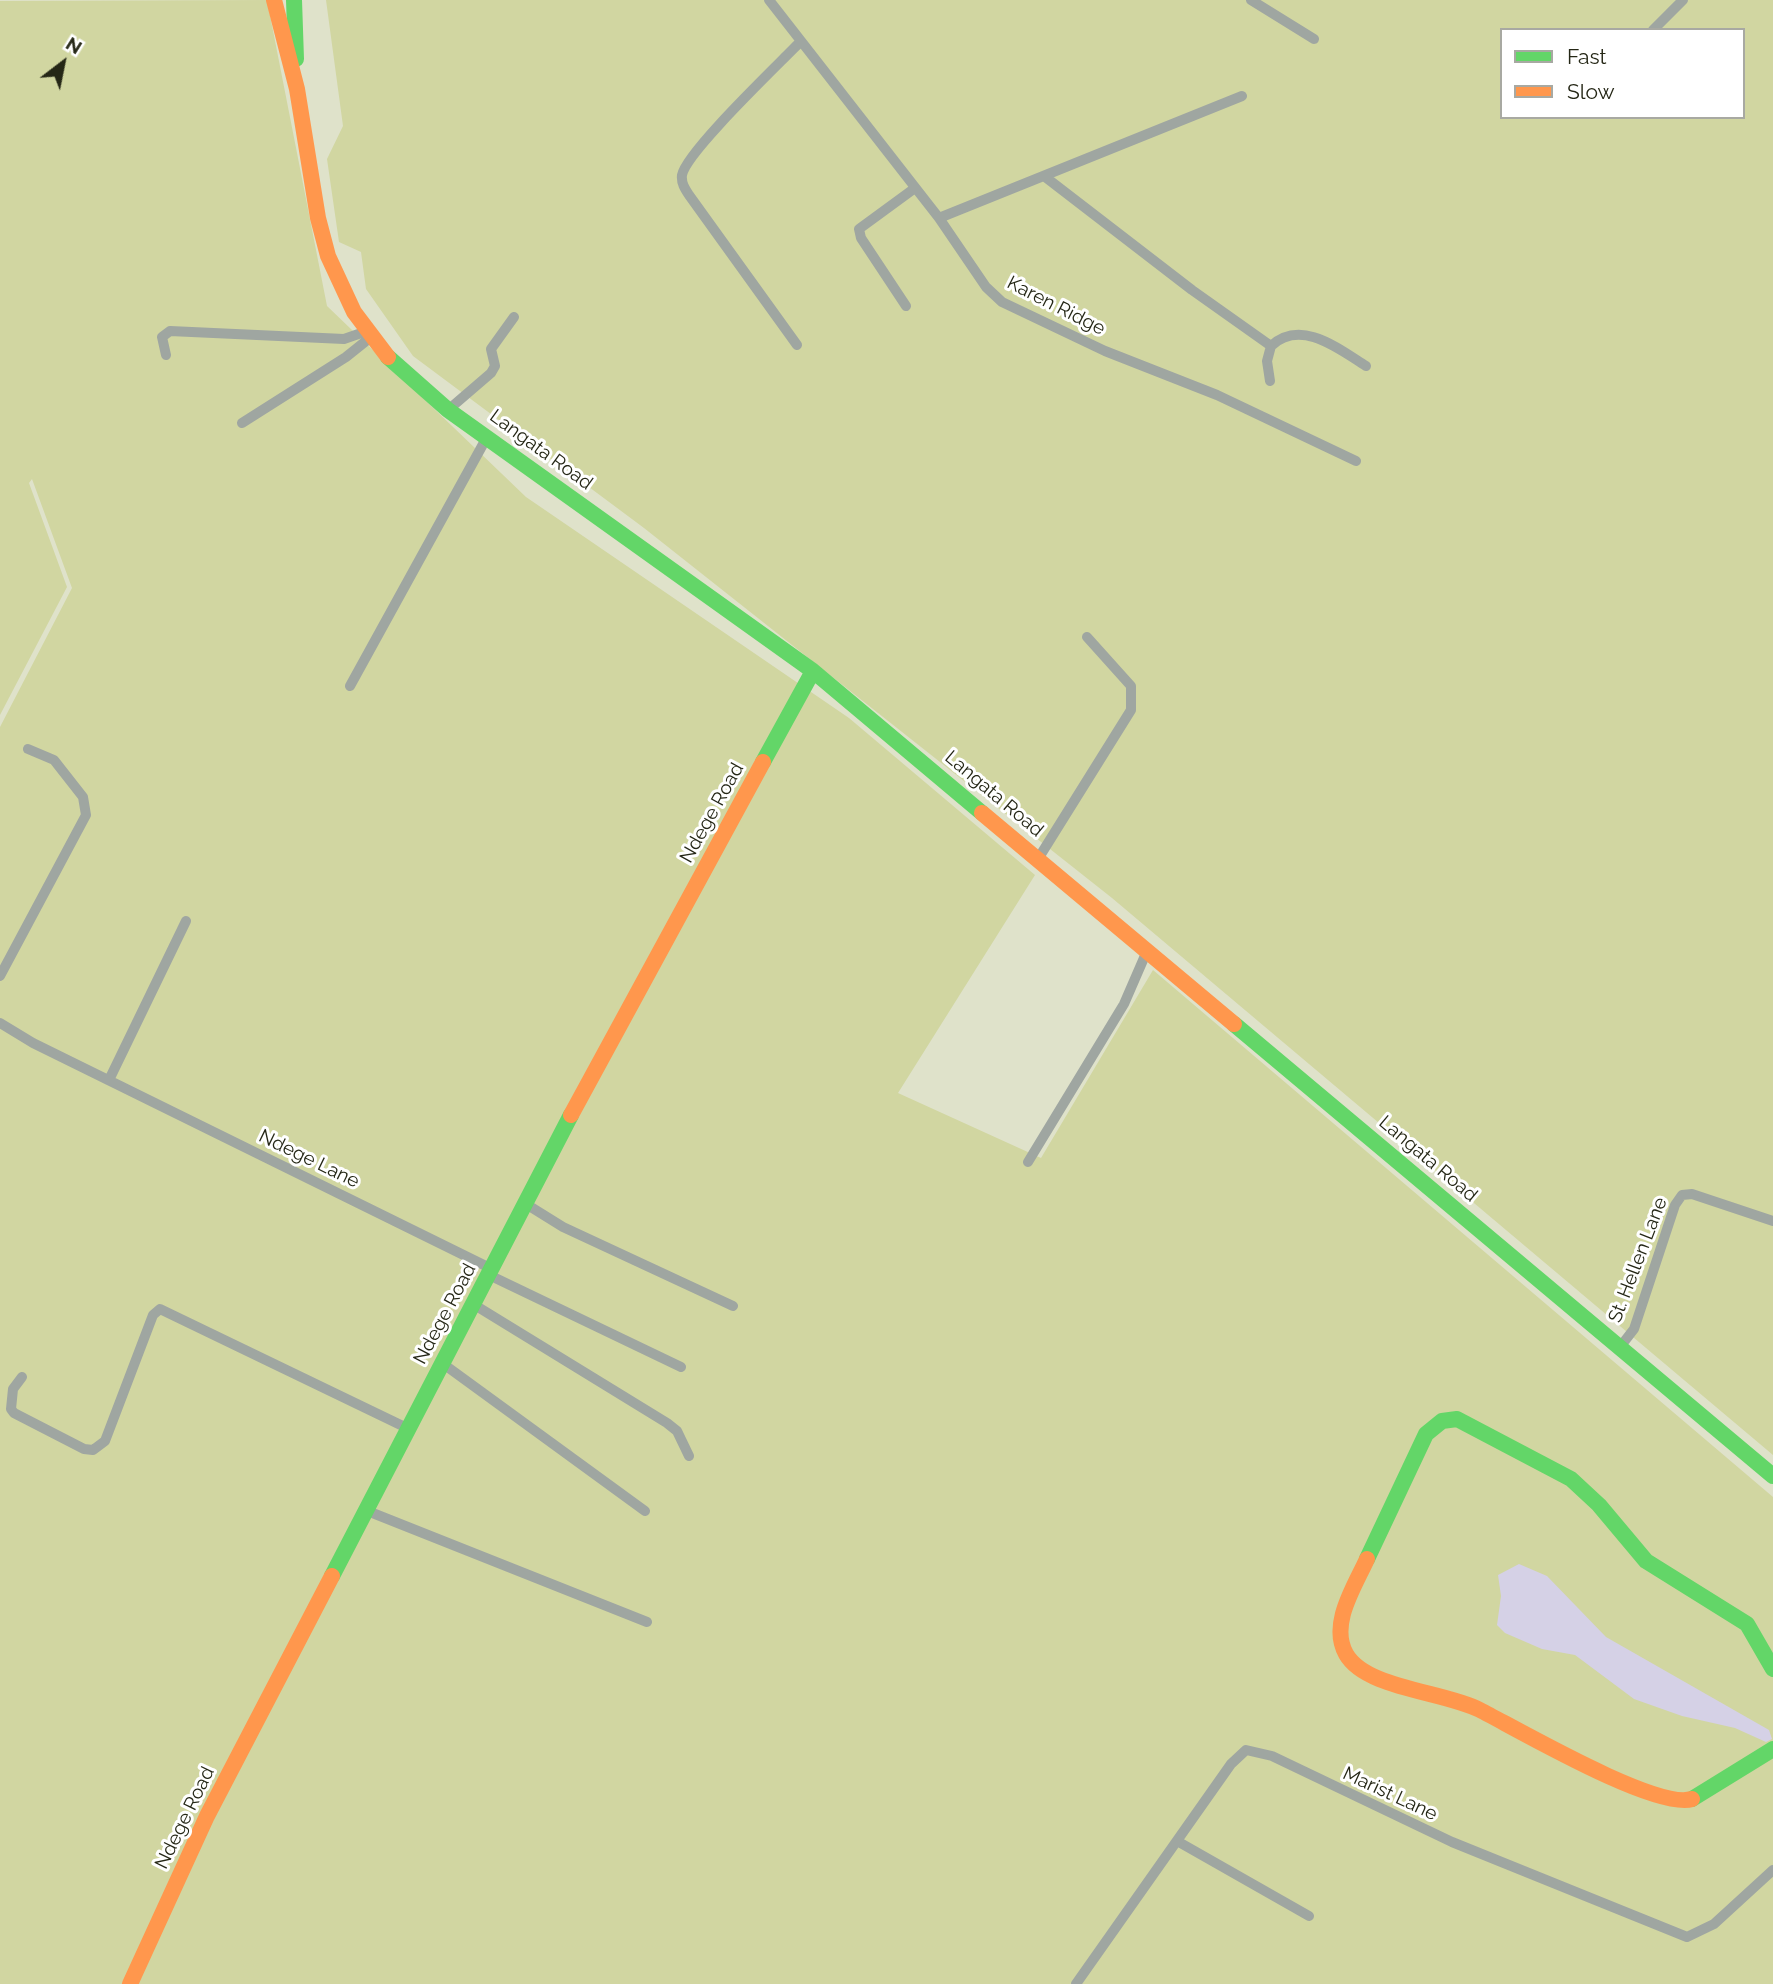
<!DOCTYPE html>
<html>
<head>
<meta charset="utf-8">
<style>
	body { margin:0 }
	#map { position:relative; width:1773px; height:1984px; overflow:hidden; background:#dfe2ca; font-family:Raleway,sans-serif }
	canvas { display:block }
	.legend { position:absolute; left:1500px; top:28px; width:245px; height:91px; box-sizing:border-box; background:#fff; border:2px solid #a8a9a2; margin:0; padding:9px 12px; list-style:none; font-size:21px; color:#252716 }
	.legend li { display:flex; align-items:center; gap:14px; height:35px }
	.legend b { width:35px; border:2px solid #a8a9a2 }
	.north { position:absolute; left:28px; top:28px; width:70px; height:70px; -webkit-text-stroke:5px #fff; paint-order:stroke; rotate:32deg; font-size:19px; font-weight:700; line-height:28px; text-align:center; color:#252716 }
	.north::after { content:''; display:block; margin:auto; width:24px; height:32px; background:#252716; clip-path:polygon(50% 0,100% 100%,50% 72%,0 100%) }
</style>
</head>
<body>
<div id="map">
<canvas width="1773" height="1984"></canvas>
<ul class="legend">
<li><b style="height:9px;background:#63d668"></b>Fast</li>
<li><b style="height:9px;background:#ff974d"></b>Slow</li>
</ul>
<div class="north">N</div>
</div>
<script>
const g = document.querySelector('canvas').getContext('2d');
g.lineJoin = 'round';
function paint(path, color) { g.fillStyle = color; g.fill(path, 'evenodd'); }
function stroke(path, color, width, dash) { g.strokeStyle = color; g.lineWidth = width; g.lineCap = dash ? 'butt' : 'round'; g.setLineDash(dash || []); g.stroke(path); }
function drawText(font, color, halo, rows, align = 'center') {
  g.font = font + ' Raleway,sans-serif'; g.lineWidth = 6; g.setLineDash([]); g.textBaseline = 'middle'; g.strokeStyle = halo; g.fillStyle = color; for (const [text, x, y, turn = 0] of rows) {
    g.save(); g.translate(x, y); g.rotate((+turn || 0) * Math.PI / 180); g.textAlign = isNaN(turn) ? turn : align; if (halo) g.strokeText(text, 0, 0); g.fillText(text, 0, 0); g.restore();
  }
}
const green = new Path2D(`
	M267,0L327,306L526,497L849,718L1035,875L898,1093L1041,1158L1153,970L1773,1497V1984H0V727L72,588L32,479L29,483L67,587L0,715V1Z
	M326,0H1773V1455L1112,898L644,528L413,356L366,289L361,252L339,242L327,159L343,126ZM1502,30H1743V117H1502Z`);
const water = new Path2D(`
	M1519,1564L1547,1576L1606,1637L1769,1730L1772,1739L1766,1742L1735,1728L1682,1716L1634,1699L1575,1655L1542,1649L1505,1633L1497,1625L1501,1596L1498,1575Z`);
const street = new Path2D(`
	M769,0L939,218L986,287L1002,302L1105,351L1217,395L1356,461
	M1251,0L1314,39
	M1653,30L1683,0
	M1044,176L1192,290L1271,346L1267,361L1270,381
	M939,218L1242,96
	M906,306L861,238L859,229L915,188
	M797,345L689,195C685,189 681,183 682,175C686,152 779,64 801,41
	M1271,346C1301,318 1339,349 1366,366
	M166,355L162,337L170,331L344,339L367,331
	M448,410L491,373L495,366L491,349L514,317
	M242,423L346,357L371,337
	M350,686L487,437
	M1038,859L1131,710V686L1087,637
	M0,976L86,815L83,797L54,760L28,749
	M0,1023L33,1043L492,1269
	M109,1080L186,921
	M1028,1162L1124,1004L1147,951
	M526,1204L563,1227L733,1306
	M489,1275L681,1367
	M473,1304L667,1423L677,1431L689,1456
	M1620,1347L1634,1329L1675,1205L1682,1195L1692,1194L1773,1221
	M442,1363L645,1511
	M22,1377L13,1389L11,1409L14,1413L84,1449L93,1450L105,1441L153,1315L160,1309L409,1429
	M365,1510L647,1622
	M1177,1841L1309,1916
	M1076,1984L1231,1764L1246,1750L1272,1756L1452,1842L1687,1937L1714,1924L1773,1870`);
const fast = new Path2D(`
	M294,0L296,59
	M388,357L448,410L813,671L982,813
	M763,762L813,671
	M1234,1024L1773,1476
	M1367,1559L1426,1434L1442,1421L1457,1419L1571,1479L1599,1505L1646,1561L1747,1624L1773,1669
	M332,1576L571,1115
	M1692,1799L1773,1749`);
const slow = new Path2D(`
	M274,0L297,89L318,218L328,256L354,312L388,357
	M982,813L1234,1024
	M571,1115L763,762
	M1367,1559C1355,1586 1329,1624 1346,1654C1366,1689 1443,1691 1480,1710C1519,1730 1656,1810 1692,1799
	M130,1984L207,1816L332,1576`);
const streetNames = [
	["Karen Ridge",1056,306,27],
	["Langata Road",541,450,36],
	["Langata Road",994,794,40],
	["Ndege Road",712,813,-61],
	["Ndege Lane",309,1159,26],
	["Langata Road",1428,1159,40],
	["St. Hellen Lane",1638,1260,-69],
	["Ndege Road",445,1314,-62],
	["Marist Lane",1390,1794,25],
	["Ndege Road",185,1818,-64]
];
paint(green, '#d1d6a1');
paint(water, '#d5d1e6');
stroke(street, '#9fa6a1', 10);
stroke(fast, '#63d668', 16);
stroke(slow, '#ff974d', 16);
drawText('19px', '#252716', '#fff', streetNames);
</script>
</body>
</html>
